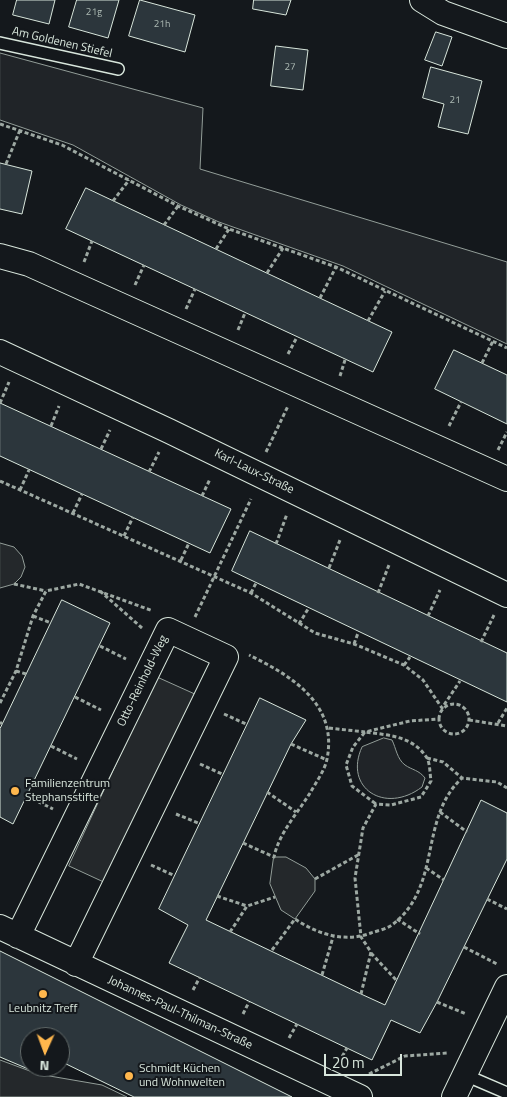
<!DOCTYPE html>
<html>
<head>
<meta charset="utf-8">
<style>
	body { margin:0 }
	#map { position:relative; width:507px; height:1097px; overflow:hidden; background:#14181c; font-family:"Titillium Web",sans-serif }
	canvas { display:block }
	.north { position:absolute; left:20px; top:1027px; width:50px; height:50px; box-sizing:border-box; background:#14181c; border:1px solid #626a69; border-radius:50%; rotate:182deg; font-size:14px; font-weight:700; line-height:20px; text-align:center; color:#d8e6dc }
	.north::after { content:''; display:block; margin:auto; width:18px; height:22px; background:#ffb74d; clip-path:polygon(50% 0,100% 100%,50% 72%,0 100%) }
	.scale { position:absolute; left:324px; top:1054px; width:78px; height:22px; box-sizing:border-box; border:2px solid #d8e6dc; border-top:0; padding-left:6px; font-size:15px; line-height:18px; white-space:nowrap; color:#d8e6dc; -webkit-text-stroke:4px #14181c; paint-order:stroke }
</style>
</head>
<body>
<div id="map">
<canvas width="507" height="1097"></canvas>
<div class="north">N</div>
<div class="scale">20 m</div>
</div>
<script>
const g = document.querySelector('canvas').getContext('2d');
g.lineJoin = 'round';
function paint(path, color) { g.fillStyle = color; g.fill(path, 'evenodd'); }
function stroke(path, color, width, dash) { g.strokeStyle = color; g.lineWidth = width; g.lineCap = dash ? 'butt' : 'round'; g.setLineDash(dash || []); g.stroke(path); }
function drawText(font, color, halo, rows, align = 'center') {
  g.font = font + ' "Titillium Web",sans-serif'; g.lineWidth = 4; g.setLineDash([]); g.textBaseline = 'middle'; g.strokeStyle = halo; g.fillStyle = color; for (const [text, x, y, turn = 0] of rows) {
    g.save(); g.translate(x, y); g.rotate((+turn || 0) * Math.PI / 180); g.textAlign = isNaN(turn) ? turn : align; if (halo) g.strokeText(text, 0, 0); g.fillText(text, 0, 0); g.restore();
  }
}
const green = new Path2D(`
	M0,53L203,108L200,169L507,262V344L343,266L219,222L181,205L73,145L0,120Z
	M384,738L392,740C396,748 397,759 405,765C412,770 419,770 425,778L422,787C385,815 343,788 362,747Z`);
const parking = new Path2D(`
	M0,543L14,547L22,556L25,567L21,577L14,584L0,588Z
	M157,677L197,695L108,884L69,866Z
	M274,857H286L306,868L315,879V891L295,919L281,910L270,884Z
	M0,1060L38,1074L102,1085L127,1097H0Z`);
const building = new Path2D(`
	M17,0H55L49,24L13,15Z
	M77,0H119L108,38L69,27Z
	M140,0L195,15L185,52L129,36Z
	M254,0H291L286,15L253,9Z
	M436,32L452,37L442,66L425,60Z
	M276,46L308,50L303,90L271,86Z
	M431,67L482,81L468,134L438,127L444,104L423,98Z
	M0,163L32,171L22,214L0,209Z
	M86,188L392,332L373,372L66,229Z
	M454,350L507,375V424L435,389Z
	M0,403L231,509L210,553L0,456Z
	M250,531L507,653V702L232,571Z
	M62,600L110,623L13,824L0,817V729Z
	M260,698L306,720L291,744L206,920L361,994L385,1005L481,800L507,813V859L437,1002L420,1033L391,1020L372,1060L169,963L188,925L159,909Z
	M0,951L292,1097H134L60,1061V1037H30V1067H43L40,1074L0,1057Z`);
const path = new Path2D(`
	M0,124L62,145L178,206L229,229L336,267L507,348
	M6,164L20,130
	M113,201L129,180
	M164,225L178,206
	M216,249L229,229
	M84,262L92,241
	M267,273L283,248
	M135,285L144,265
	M320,298L336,267
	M186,309L195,289
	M368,321L385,291
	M238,330L245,313
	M288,354L297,337
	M482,363L493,341
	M340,376L345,360
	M0,403L9,382
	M51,426L59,406
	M449,426L461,402
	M101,449L110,430
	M498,450L507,432
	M266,452L288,406
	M149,472L159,452
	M0,481L251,593L315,633L354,644L404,665L423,680L442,708L460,681
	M20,490L29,470
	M202,496L210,479
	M73,513L82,494
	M124,536L133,517
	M276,544L287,514
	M181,560L189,543
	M329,568L340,540
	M14,584L46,591
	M100,591L142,628
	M251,593L256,583
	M378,593L389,565
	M33,616L51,623
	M428,616L440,590
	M195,617L251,499
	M299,624L308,609
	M481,642L494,615
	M354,644L358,633
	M100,646L126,659
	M404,665L410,657
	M16,671L26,674
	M75,697L101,710
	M0,703L16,671L33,616L46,591L79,584L153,611
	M439 719a15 15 0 1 1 30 0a15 15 0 1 1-30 0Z
	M224,714L246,724
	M469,720L507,726
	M0,722L2,724
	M498,723L507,708
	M329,728L365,732L410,721L438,719
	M291,744L327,760
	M51,746L77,759
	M427,758L443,762L462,778
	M200,764L222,774
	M267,792L296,812
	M27,796L53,809
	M440,812L467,832
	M176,814L198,823
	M243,843L274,857C279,833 297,814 310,793C315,784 325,770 327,759C338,704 292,676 249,655
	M151,865L173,875
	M426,868L444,880
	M315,879L358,855
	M217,896L247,906
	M487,899L507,909
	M397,919L420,934
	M230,932L247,906L275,897
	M464,947L497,964
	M272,950L295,919C317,934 345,943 371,933C377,931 386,929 392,925C443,886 418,819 462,778L497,782L507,788
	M371,953L397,981
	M322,975L333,937
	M193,990L200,977
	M361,994L371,952L361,937L355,878L363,828L376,804L391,805L421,797L431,781C430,775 430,763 427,758C413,736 388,735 365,732L353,747L346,765L352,786L376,804
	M437,1002L466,1014
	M243,1014L249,1002
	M289,1038L297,1024
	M339,1062L347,1048
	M369,1074L405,1056L448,1053`);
const lane = new Path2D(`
	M0,43L118,69
	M465,1075L507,1093`);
const street = new Path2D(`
	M422,0L443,13L507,36
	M0,256L29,264L507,479
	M0,352L169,431L507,595
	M0,927L360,1097
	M18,936L168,630L226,657L76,964
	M454,1097L507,987`);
const markers = [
	[15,791,5,"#ffb74d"],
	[43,994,5,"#ffb74d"],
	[129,1076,5,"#ffb74d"]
];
const numberNames = [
	["21g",94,13],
	["21h",162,25],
	["27",290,68],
	["21",455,101]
];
const streetNames = [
	["Am Goldenen Stiefel",62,43,13],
	["Karl-Laux-Straße",254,472,26],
	["Otto-Reinhold-Weg",143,681,-64],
	["Johannes-Paul-Thilman-Straße",180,1013,25]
];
const poiNames = [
	["Familienzentrum",25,784],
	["Stephansstifte",25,798],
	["Leubnitz Treff",43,1009,"center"],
	["Schmidt Küchen",139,1069],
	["und Wohnwelten",139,1083]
];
paint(green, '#202428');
stroke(green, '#939e99', 1);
paint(parking, '#24282b');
stroke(parking, '#939e99', 1);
paint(building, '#2c363c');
stroke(building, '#d8e6dc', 1);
stroke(lane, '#d8e6dc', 14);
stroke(street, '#d8e6dc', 26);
stroke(path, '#9da8a2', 3, [4, 2.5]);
stroke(lane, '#14181c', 11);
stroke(street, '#14181c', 24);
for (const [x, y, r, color] of markers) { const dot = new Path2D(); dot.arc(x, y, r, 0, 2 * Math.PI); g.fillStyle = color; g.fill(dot); stroke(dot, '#14181c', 2); }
drawText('10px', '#adbab4', null, numberNames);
drawText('12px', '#d8e6dc', '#14181c', streetNames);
drawText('12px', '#d8e6dc', '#14181c', poiNames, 'left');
</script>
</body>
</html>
